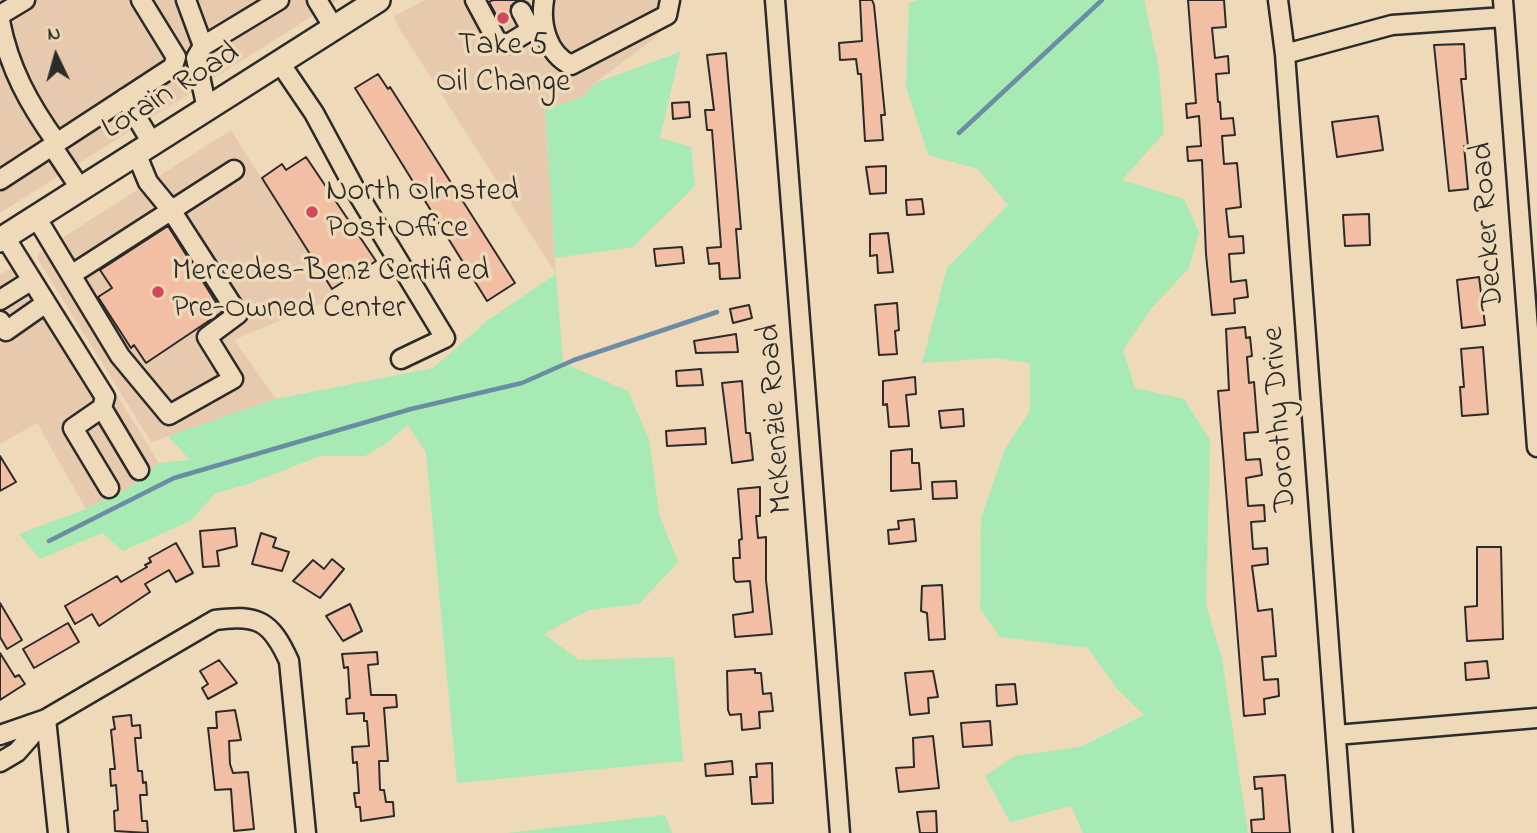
<!DOCTYPE html>
<html>
<head>
<meta charset="utf-8">
<style>
	body { margin:0 }
	#map { position:relative; width:1537px; height:833px; overflow:hidden; background:#eed9b8; font-family:"Indie Flower",sans-serif }
	canvas { display:block }
	.north { position:absolute; left:21px; top:21px; width:70px; height:70px; -webkit-text-stroke:5px #eed9b8; paint-order:stroke; rotate:355deg; font-size:19px; font-weight:700; line-height:28px; text-align:center; color:#2b2b2b }
	.north::after { content:''; display:block; margin:auto; width:24px; height:32px; background:#2b2b2b; clip-path:polygon(50% 0,100% 100%,50% 72%,0 100%) }
</style>
</head>
<body>
<div id="map">
<canvas width="1537" height="833"></canvas>
<div class="north">N</div>
</div>
<script>
const g = document.querySelector('canvas').getContext('2d');
g.lineJoin = 'round';
function paint(path, color) { g.fillStyle = color; g.fill(path, 'evenodd'); }
function stroke(path, color, width, dash) { g.strokeStyle = color; g.lineWidth = width; g.lineCap = dash ? 'butt' : 'round'; g.setLineDash(dash || []); g.stroke(path); }
function drawText(font, color, halo, rows, align = 'center') {
  g.font = font + ' "Indie Flower",sans-serif'; g.lineWidth = 7; g.setLineDash([]); g.textBaseline = 'middle'; g.strokeStyle = halo; g.fillStyle = color; for (const [text, x, y, turn = 0] of rows) {
    g.save(); g.translate(x, y); g.rotate((+turn || 0) * Math.PI / 180); g.textAlign = isNaN(turn) ? turn : align; if (halo) g.strokeText(text, 0, 0); g.fillText(text, 0, 0); g.restore();
  }
}
const built = new Path2D(`
	M0,0H338L0,213Z
	M425,0H681L655,38L595,83L583,97L545,109L556,274L398,26L394,16Z
	M231,130L336,297L234,340L276,399L151,442L37,258L40,252Z
	M31,256L159,463L130,487L86,509L37,423L0,444V275Z`);
const green = new Path2D(`
	M917,0H1144L1159,69L1164,133L1122,180L1184,199L1199,232L1189,268L1151,309L1123,350L1135,388L1184,399L1210,440L1206,604L1222,659L1248,833H1083L1071,806L1010,822L985,776L1015,756L1080,747L1144,715L1117,689L1088,648L1000,637L980,608L981,518L1005,449L1030,411V363L995,358L922,363L947,268L1008,205L978,169L928,155L906,87L909,3Z
	M680,52L660,138L691,147L695,186L633,247L555,258L545,109L583,97L595,83Z
	M556,274L563,363L628,391L649,439L659,514L678,562L639,604L589,610L544,634L579,660L674,657L683,761L457,783L426,452L408,425L385,444L365,456H320L249,484L216,493L190,521L123,551L102,533L40,559L19,534L86,509L130,487L159,463L190,460L168,436L276,399L433,368L488,320Z
	M665,815L672,833H507Z`);
const stream = new Path2D(`
	M959,133L1102,0
	M49,541L174,478L411,409L522,383L574,360L717,312`);
const building = new Path2D(`
	M493,0H519L511,6V17L501,24L489,2Z
	M860,0H872L874,5L885,115H881L883,140L865,141L861,74H858L856,59L840,60L839,43L862,41Z
	M1188,0H1224L1226,27L1212,28L1215,58L1228,56L1229,73L1216,74L1218,102H1220L1221,119L1233,118L1235,135L1222,136L1224,164L1237,163L1241,207L1226,209L1229,237L1243,236L1244,253L1229,254L1231,282L1246,280L1248,297L1234,299L1235,313L1212,315L1206,254L1202,160L1188,161L1187,147L1201,146L1199,116L1187,118L1186,104L1196,103Z
	M1464,44L1466,79H1461L1468,146H1464L1468,189L1449,191L1434,45Z
	M726,53L741,229H736L740,278L720,279L719,263L709,264L707,248L721,247L712,130H707L705,110H714L707,55Z
	M378,74L388,89L390,87L515,283L487,301L355,88Z
	M689,102L690,117L673,119L672,103Z
	M1378,116L1383,150L1337,157L1332,122Z
	M306,157L376,261L332,289L262,178L282,164L286,170Z
	M886,166V193L870,194L866,167Z
	M922,199L924,214L907,215L906,200Z
	M1369,214L1370,245L1345,246L1343,215Z
	M168,226L222,312L146,363L134,345L131,348L98,297L112,288L100,270Z
	M888,233L893,272L878,273L877,255L870,256V234Z
	M682,247L684,263L656,266L654,249Z
	M1479,277L1485,325L1462,328L1457,280Z
	M897,303L899,330L895,331L897,354L879,355L875,305Z
	M749,305L752,318L733,323L730,309Z
	M1245,327L1246,338L1250,337L1252,356L1247,357L1249,383L1254,382L1258,432L1244,433L1246,460L1260,459L1262,475L1246,478L1248,506L1264,505L1265,521L1251,522L1253,549L1267,548L1268,564L1252,566L1258,611L1272,609L1276,656L1262,657L1264,680L1278,679L1279,696L1264,699L1265,714L1244,716L1218,391L1229,390L1226,329Z
	M736,334L738,352L696,353L694,341Z
	M1483,347L1488,414L1462,416L1460,387H1464L1461,349Z
	M701,369L703,385L677,386L676,371Z
	M915,377L916,394L906,395L909,426L889,427L887,404L883,405V381Z
	M742,381L746,433H750L753,460L732,463L722,383Z
	M963,409L964,426L941,428L939,411Z
	M705,428L706,444L667,446L666,431Z
	M912,449V463H919L921,489L891,491V451Z
	M0,456L16,482L0,491Z
	M956,481L957,498L933,499L932,482Z
	M760,487V516H756L758,538L766,537V580L772,634L735,637L733,615L753,612L750,581L736,582L734,579L733,558H740L739,540L742,539L738,489Z
	M914,519L916,541L889,544L888,530L899,529L898,521Z
	M235,528L237,546L217,551L219,566L203,567L200,531Z
	M261,533L276,538L273,547L289,552L282,571L252,564Z
	M176,543L193,573L176,582L169,570L145,584L150,592L99,626L92,614L75,624L65,606L117,576L121,582L147,567L145,565L151,562L149,558Z
	M1477,547H1501L1503,639L1467,641L1465,607L1477,606Z
	M332,559L344,569L320,598L293,581L313,560L324,569Z
	M942,585L945,639L929,640L927,613L921,611L922,586Z
	M0,603L22,640L7,649L0,637Z
	M350,604L362,631L343,641L326,616Z
	M68,623L79,642L34,668L23,649Z
	M377,652L378,664L368,665L371,695H396L397,707L384,708L388,761H379L380,790H384L386,802H393L394,816L361,821L360,807H356L354,793H359L357,762L353,763L352,747L369,746L367,721H364V713L347,714L346,699L350,698L348,667L344,668L342,654Z
	M0,653L15,677L19,675L25,684L0,700Z
	M219,660L237,683L208,699L202,688L208,684L200,671Z
	M1487,661L1489,678L1466,680L1465,663Z
	M755,669V673H761L763,694L771,693L773,711L759,712L760,728L742,730L741,714L730,715L728,710L727,671Z
	M933,671L938,697L928,698L929,713L910,715L905,673Z
	M1015,684L1017,704L997,706L996,685Z
	M235,710L241,740L229,741L230,764L233,773L248,772L254,829L234,831L231,789L215,790L208,728H217L216,712Z
	M131,715L132,726L140,725L141,738H135L138,771H142L143,783L146,782L147,795H140L142,821H147L148,833L115,831L114,811L118,810L116,785L111,786L110,769H115L111,730L115,729L113,717Z
	M990,721L992,745L963,747L961,723Z
	M933,736L939,788L899,792L896,768L914,767L913,738Z
	M732,761L733,774L706,776L705,764Z
	M772,763L773,803L752,804L750,777H757L756,764Z
	M1285,775L1290,833H1252L1251,820L1264,819L1262,788L1255,789L1254,777Z
	M936,811L937,833H920L917,812Z`);
const minor = new Path2D(`
	M186,0L203,46L196,58L207,109
	M317,0L334,28
	M475,0L497,41L508,44L531,30L521,11
	M544,0C540,24 547,54 571,65L667,15L670,0
	M775,0L840,833
	M1278,0L1285,54L1343,833
	M1503,0L1537,447
	M0,15L25,0
	M0,21C9,68 29,104 57,143
	M203,46L279,0
	M1285,54L1392,25L1504,17
	M280,63L314,113L356,191L445,338L401,359
	M125,98L152,143
	M52,146L80,188
	M0,180L173,67L176,57L141,0
	M36,217L120,356L169,415L233,379L207,337L238,314L171,210L148,182L136,153
	M5,237L105,397L102,408L139,470
	M71,275L234,170
	M0,300L32,280
	M0,321L6,331L46,303
	M102,408L73,428L109,488
	M46,719L58,833
	M0,735L46,719L215,620C258,614 271,621 289,661L306,833
	M1336,735L1537,718
	M0,762L17,752L46,719`);
const major = new Path2D(`
	M0,240L378,0`);
const markers = [
	[503,18,7,"#d1495b"],
	[312,212,7,"#d1495b"],
	[158,292,7,"#d1495b"]
];
const poiNames = [
	["Take 5",503,48,"center"],
	["Oil Change",503,85,"center"],
	["North Olmsted",326,194],
	["Post Office",326,231],
	["Mercedes-Benz Certified",172,274],
	["Pre-Owned Center",172,311]
];
const streetNames = [
	["Lorain Road",172,93,-32],
	["Decker Road",1490,226,-94],
	["McKenzie Road",778,419,-94],
	["Dorothy Drive",1282,419,-94]
];
paint(built, '#e7caad');
paint(green, '#a7eab4');
stroke(stream, '#6b8da4', 4.5);
paint(building, '#f2bfa5');
stroke(building, '#2b2b2b', 2);
stroke(minor, '#2b2b2b', 23);
stroke(major, '#2b2b2b', 28);
stroke(minor, '#eed9b8', 18);
stroke(major, '#eed9b8', 23);
for (const [x, y, r, color] of markers) { const dot = new Path2D(); dot.arc(x, y, r, 0, 2 * Math.PI); g.fillStyle = color; g.fill(dot); stroke(dot, '#eed9b8', 2.5); }
drawText('32px', '#2b2b2b', '#eed9b8', poiNames, 'left');
drawText('32px', '#2b2b2b', '#eed9b8', streetNames);
</script>
</body>
</html>
